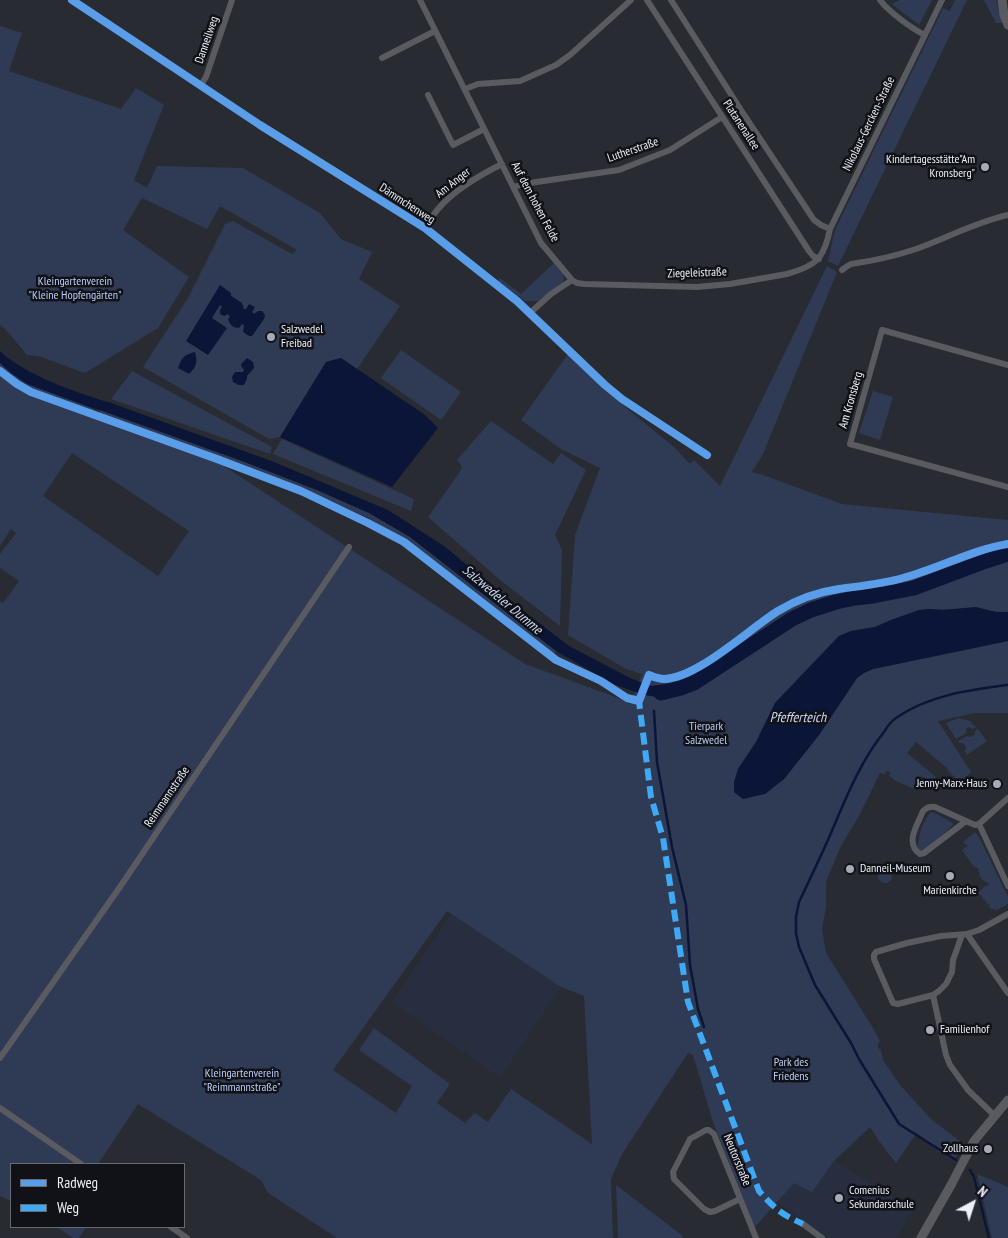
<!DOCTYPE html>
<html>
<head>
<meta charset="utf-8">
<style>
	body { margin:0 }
	#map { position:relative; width:1008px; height:1238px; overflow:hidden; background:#282b32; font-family:"PT Sans Narrow",sans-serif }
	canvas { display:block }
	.legend { position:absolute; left:10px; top:1163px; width:175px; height:65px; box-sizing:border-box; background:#101218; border:1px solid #686a71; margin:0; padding:6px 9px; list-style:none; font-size:15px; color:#ebeff7 }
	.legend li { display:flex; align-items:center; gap:10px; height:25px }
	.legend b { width:25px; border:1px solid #686a71 }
	.north { position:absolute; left:948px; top:1178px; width:50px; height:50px; -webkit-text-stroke:4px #101218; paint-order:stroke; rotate:40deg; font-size:14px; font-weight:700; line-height:20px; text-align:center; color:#ebeff7 }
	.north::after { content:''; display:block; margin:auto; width:18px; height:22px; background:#ebeff7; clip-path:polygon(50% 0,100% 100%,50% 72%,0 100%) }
</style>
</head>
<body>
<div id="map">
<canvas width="1008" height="1238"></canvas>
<ul class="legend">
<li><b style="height:6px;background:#5a9eea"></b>Radweg</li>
<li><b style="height:6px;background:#3fa9f5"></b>Weg</li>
</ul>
<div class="north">N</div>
</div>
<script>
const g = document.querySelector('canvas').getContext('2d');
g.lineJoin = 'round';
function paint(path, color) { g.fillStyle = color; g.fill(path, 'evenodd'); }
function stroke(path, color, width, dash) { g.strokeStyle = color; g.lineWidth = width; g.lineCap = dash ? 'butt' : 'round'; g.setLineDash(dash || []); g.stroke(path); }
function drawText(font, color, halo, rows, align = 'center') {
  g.font = font + ' "PT Sans Narrow",sans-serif'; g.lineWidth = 5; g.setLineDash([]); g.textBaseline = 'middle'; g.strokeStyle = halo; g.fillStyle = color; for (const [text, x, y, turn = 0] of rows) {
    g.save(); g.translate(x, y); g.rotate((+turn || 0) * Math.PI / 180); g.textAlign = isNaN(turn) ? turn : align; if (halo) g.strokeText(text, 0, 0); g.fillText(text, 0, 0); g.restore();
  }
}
const built = new Path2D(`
	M451,914L561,987L500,1078L392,1002Z
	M834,1161L914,1209L896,1238H828L778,1203L794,1182L812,1192Z`);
const green = new Path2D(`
	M900,0H932L919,25L892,4Z
	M955,0H967L838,266L828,261L835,230L943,8L950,11Z
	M984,0H996L1002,23H996Z
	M0,26L22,33L9,71L121,109L136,88L164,105L134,180L147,188L157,166L243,168L320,213L341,239L372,252L359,279L400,306L357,369L341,358L326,362L280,437L269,439L143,367L188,298L225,224L233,221L292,254L297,250L220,206L207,229L142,198L123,230L189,277L158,328L85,373L38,356L27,355L7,331L0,325Z
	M554,263L563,274L564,281L538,301H525L498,281L500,278L521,294Z
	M827,266L837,272L763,454L752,472L763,475L842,504L1008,520V612L930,609L919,610L891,620L875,627L851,631L839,636L775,703L756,742L738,769L765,794L784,779L819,735L857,678L864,673L873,669L1008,641V713H975L938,721L971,772L964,780L959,781L948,771L947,768L916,742L907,753L936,777L933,781L929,780L921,776L914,789L894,780V779L889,776L890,772L886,771L885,774L880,773L860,814L840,848L826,882V907L822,929L826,953L873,1028L880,1041L878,1044V1048L881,1050L883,1060L900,1085L932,1120L964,1144L954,1160L940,1152L916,1134L896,1163L879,1141L870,1127L834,1161L812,1192L794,1183L754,1228L713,1122L693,1055L688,1053L622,1154L611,1179L613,1238H337L268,1193L261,1180L138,1104L98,1164H11V1201L0,1196V601L3,603L19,581L0,568V554L16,533L11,529L0,546V375L4,379L27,393L58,403L221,464L525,664L621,699L630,704L642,674L626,669L568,635L575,535L600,468L561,449L521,420L568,354L625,407L674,447L690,464L694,460L720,486ZM72,453L189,531L158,576L43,496ZM447,911L561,987L584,996L592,1144L511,1089L488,1122L475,1113L465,1123L437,1103L450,1084L374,1028L359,1050L412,1086L396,1113L333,1070Z
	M401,350L461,392L441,420L381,378Z
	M0,363C26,386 63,397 95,409L92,412C61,399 25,392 0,368Z
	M132,371L272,447L270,454L111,399Z
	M873,391L893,397L880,440L859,433Z
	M100,410L242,461L317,490L369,513L410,537L556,651L553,655L483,599L412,545L369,518L288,483L98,414Z
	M491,421L553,464L561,453L586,470L555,535L562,550L560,626L500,580L428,517L459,473L462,467L457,460Z
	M282,439L414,499L411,511L273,454Z
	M959,718L970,721L976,727L973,729L969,727L966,729V733L956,739L946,723Z
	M978,729L987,741L967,755L965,751L966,747L963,743H960L958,741L967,736L971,737L975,734V731Z
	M931,812L937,814L954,824L926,851H922L918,848C917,838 924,819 931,812Z
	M975,832L978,835L1008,897V904L997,910L993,909H991L989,906L990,904H988L985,902L986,900H984L982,897V895L981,896L978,893L986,885L988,886L989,884L981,879V877L979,875L980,872H978L979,870L976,867L975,868L962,850L966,847H968L963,842Z
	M878 876a7 7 0 1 1 14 0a7 7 0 1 1-14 0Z
	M977,1174L1008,1187V1238H992Z
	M616,1185L683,1236L682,1238H618Z
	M57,1227H86L79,1238H73Z`);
const water = new Path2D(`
	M220,285L231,293V296L242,303L244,309H246L249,304L255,307L252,312L254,314L258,311H262L265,315L264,319L252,336H249L243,332L244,325L242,324L239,328C233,328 230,325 228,319L230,317L228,314L224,316L220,314V310L222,307L220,305L212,318L227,328L208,355L186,341Z
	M0,351C25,375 77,393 111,403L274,462L388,510L444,546L507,598L569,646L628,677L650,686L675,683L684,690L657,697L644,695L613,684L556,651L410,537L369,513L317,490L242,461L100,410L95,409L27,384L11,373L0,363Z
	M195,352C198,363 196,367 189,374L178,368C182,357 184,355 195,352Z
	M247,358L253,362L254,368L247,376V379L244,385H239L233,382L232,377L235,372H243L244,369L242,368L241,364Z
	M341,358L425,415L438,428L392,487L280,437L326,362Z
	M976,607L996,612H1008V641L873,669L864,673L857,678L819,735L784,779L765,794L743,799L734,792V782L738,769L756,742L775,703L839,636L851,631L875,627L891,620L919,610L930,609L941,610Z`);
const stream = new Path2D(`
	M654,711L657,762L672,847L686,905L690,965L698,1009L704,1027
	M956,1160L899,1124L859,1059L851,1043L815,985L799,947L796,933V917L799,902C810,879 821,856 831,833C846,798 860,762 884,732C887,727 891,721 896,718C929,695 969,690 1008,685
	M970,1170L974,1177L989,1238`);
const river = new Path2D(`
	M661,693L681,688L694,683L792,619L811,610L836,602L855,598L873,596L914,588L986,561L1008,554`);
const minor = new Path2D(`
	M72,0L260,125L425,228L517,301L605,385L622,399L707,455
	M420,0L541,243L572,280
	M647,0L809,251L813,256L819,259
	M671,0L741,110L814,220L821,225L830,229
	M880,0C888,11 912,29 925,35
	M382,58L435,31
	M201,85L206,77L232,0
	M465,89L478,84L520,81L556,65L570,55L631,0
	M428,95L453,145L484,129
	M514,187L523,184L619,170L670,150L722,117
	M425,228C429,222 433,215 438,209C454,190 480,175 502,164
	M842,270L846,267L851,264C873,261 895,256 916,249C947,238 976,222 1008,215
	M572,280L577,283L584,284L697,287L730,284L787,274C816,266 824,259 830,229L942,0
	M530,313L551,294L572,280
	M1008,365L882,330L850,444L1008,487
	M966,821L935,807C930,806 927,807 923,811C918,824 904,843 920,854L924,853L966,821L975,825L979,824
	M979,824L1008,886
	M979,824L1008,798
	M967,934L1008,993
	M962,935L953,960L952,972L946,984L939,991L933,995L898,1004L893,1003L874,959V955L876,952L907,943L941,936L967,934L979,930L1008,914
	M933,995L946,1055L950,1065L968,1090L994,1115
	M0,1058L122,884L349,547
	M0,1108L81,1164
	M740,1199L715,1211L710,1212L704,1209L674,1179L673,1172L690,1139L706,1130H709L714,1134L756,1238
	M803,1224L822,1238
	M171,1227L187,1238`);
const tertiary = new Path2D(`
	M1002,0L1004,15L1008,25
	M921,1238L951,1185L974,1141L1008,1100`);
const quiet = new Path2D(`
	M640,697L639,701L651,797L663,838L688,1002L759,1191C775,1209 781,1214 803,1224`);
const cycleway = new Path2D(`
	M72,0L260,125L425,228L517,301L605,385L622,399L707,455
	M0,371L17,384L31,392L217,459L301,491L368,523L404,542L556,660L601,681L627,698L639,701L649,675C654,677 659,679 664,679C698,678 749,629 778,611C796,600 818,592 839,589C860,586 882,584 903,578C938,569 971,550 1008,544`);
const markers = [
	[985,167,5,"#a7aab2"],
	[271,337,5,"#a7aab2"],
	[997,784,5,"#a7aab2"],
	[850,869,5,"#a7aab2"],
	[950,876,5,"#a7aab2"],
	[930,1030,5,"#a7aab2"],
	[988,1149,5,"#a7aab2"],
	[839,1198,5,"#a7aab2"]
];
const streetNames = [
	["Danneilweg",207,40,-71],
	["Nikolaus-Gercken-Straße",869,124,-64],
	["Platanenallee",741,125,57],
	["Lutherstraße",633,150,-19],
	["Am Anger",453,183,-38],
	["Auf dem hohen Felde",535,202,62],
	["Dämmchenweg",407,204,33],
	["Ziegeleistraße",697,273,-2],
	["Am Kronsberg",851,400,-74],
	["Reimmannstraße",167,797,-56],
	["Neutorstraße",737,1160,68]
];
const poiNames = [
	["Kindertagesstätte\"Am",975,160,"right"],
	["Kronsberg\"",975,174,"right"],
	["Salzwedel",281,330],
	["Freibad",281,344],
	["Jenny-Marx-Haus",987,784,"right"],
	["Danneil-Museum",860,869],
	["Marienkirche",950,891,"center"],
	["Familienhof",940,1030],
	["Zollhaus",978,1149,"right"],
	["Comenius",849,1191],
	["Sekundarschule",849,1205]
];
const parkNames = [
	["Kleingartenverein",75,282],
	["\"Kleine Hopfengärten\"",75,296],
	["Tierpark",706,727],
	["Salzwedel",706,741],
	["Park des",791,1063],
	["Friedens",791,1077],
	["Kleingartenverein",242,1074],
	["\"Reimmannstraße\"",242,1088]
];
const waterNames = [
	["Salzwedeler Dumme",502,600,40],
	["Pfefferteich",798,718]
];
paint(built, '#272e3f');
paint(green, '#2f3b55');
paint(water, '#0a1537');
stroke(stream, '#0a1537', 2.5);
stroke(river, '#0a1537', 15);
stroke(minor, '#595b60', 6);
stroke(tertiary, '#595b60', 9);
stroke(quiet, '#3fa9f5', 6, [12, 6]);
stroke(cycleway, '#5a9eea', 8);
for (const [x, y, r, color] of markers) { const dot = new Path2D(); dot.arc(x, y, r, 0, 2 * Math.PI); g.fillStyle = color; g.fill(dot); stroke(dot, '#101218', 2); }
drawText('12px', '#ebeff7', '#101218', streetNames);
drawText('12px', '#ebeff7', '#101218', poiNames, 'left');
drawText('12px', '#b9ccf5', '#101218', parkNames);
drawText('italic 14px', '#cbd8f3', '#101218', waterNames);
</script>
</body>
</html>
